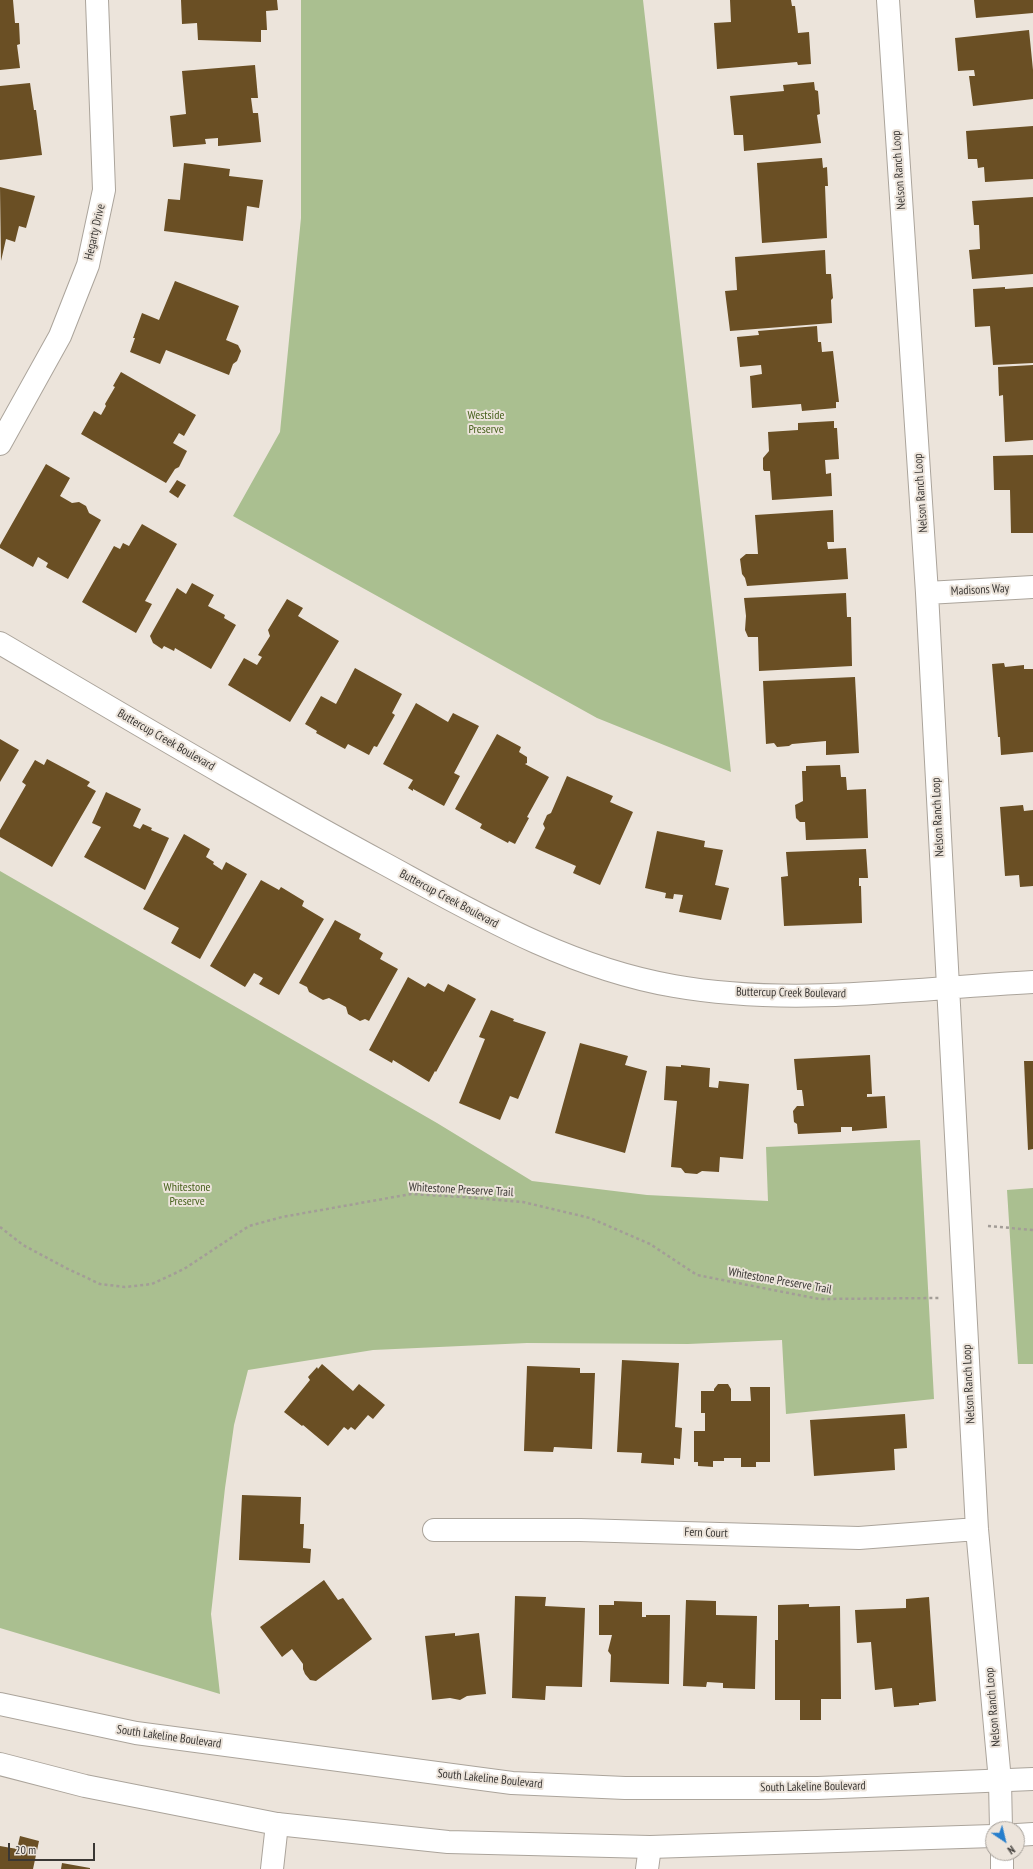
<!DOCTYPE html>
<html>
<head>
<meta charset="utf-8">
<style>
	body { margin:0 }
	#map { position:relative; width:1033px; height:1869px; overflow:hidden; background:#ece4db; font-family:"PT Sans Narrow",sans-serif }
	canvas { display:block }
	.north { position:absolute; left:985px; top:1821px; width:40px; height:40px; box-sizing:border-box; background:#ece4db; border:1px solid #a59f98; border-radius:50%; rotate:145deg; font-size:11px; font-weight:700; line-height:16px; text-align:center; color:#3a3734 }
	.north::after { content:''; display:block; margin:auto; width:14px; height:18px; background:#267ecc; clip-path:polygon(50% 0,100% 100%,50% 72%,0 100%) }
	.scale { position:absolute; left:8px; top:1843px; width:87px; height:18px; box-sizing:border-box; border:2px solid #3a3734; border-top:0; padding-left:5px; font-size:12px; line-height:14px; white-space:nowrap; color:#3a3734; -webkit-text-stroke:3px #ece4db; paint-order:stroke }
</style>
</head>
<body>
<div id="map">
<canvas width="1033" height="1869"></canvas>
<div class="north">N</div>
<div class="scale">20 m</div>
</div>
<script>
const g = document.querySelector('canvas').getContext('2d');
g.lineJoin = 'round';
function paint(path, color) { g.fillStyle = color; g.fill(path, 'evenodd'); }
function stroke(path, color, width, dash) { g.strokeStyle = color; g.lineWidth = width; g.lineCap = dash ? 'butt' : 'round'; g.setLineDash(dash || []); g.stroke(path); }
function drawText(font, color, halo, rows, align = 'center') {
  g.font = font + ' "PT Sans Narrow",sans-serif'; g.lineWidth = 4; g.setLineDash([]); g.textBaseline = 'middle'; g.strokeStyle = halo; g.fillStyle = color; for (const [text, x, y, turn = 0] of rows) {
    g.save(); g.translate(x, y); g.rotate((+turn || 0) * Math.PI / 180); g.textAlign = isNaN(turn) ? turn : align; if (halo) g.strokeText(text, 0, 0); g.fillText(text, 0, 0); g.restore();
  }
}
const green = new Path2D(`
	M301,0H643L731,772L597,718L233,516L280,432L301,218Z
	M0,871L437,1123L532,1181L647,1195L768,1201L766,1147L920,1140L934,1399L786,1414L782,1340L688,1344L527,1343L373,1350L248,1370L234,1425L225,1488L211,1614L220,1694L0,1628Z
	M1033,1188V1364H1018L1007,1190Z`);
const building = new Path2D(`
	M0,0H13L15,23H19L20,44L17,45L20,68L0,70Z
	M181,0H277L278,10L266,11L267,30H261V42L198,40L197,23L182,24Z
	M730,0H791L792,6H795L798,33L809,32L811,64L798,65L797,62L717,69L714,23L731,22Z
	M974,0H1033V13L976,18Z
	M1029,30L1033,70V99L973,106L969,76H975L974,70L958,71L955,38Z
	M255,65L258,98H251L253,113H258L261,142L218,146V138L205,139L206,144L173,147L170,116L186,114L182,71Z
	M814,82L815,90L818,91L820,114L817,115L821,143L744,151L743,135H734L730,96L784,91L783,85Z
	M30,83L34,110H36L42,155L0,160V86Z
	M1033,126V179L985,182L984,167L978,168L977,159H968L966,131Z
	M822,158L823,168L827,167L828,186H825L827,238L762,243L757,163Z
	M184,163L230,169L229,176L263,180L259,208L247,206L243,241L164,231L168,199L180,200Z
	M0,187L35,196L26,228L19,226L15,242L6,239L1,261Z
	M1033,197V274L972,279L969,250L980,249L979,225H974L972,201Z
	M825,250L826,274H831L833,298L831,300L832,323L730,331L725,291L737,290L735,257Z
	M175,281L239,306L226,340L238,345L241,351L237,361L233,364L229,375L166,350L160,364L130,352L135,338H133L142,313L159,320Z
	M1005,287V289L1033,287V363L993,365L990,326L975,327L973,289Z
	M817,326L818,342H821L822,352L833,351L839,402H836V408L802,411L801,404L752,408L750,376L762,374L761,365L740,367L737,337L759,335L758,331Z
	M1033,365V440L1005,442L1003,395L999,396L998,367Z
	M121,372L196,415L184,436L179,433L173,443L187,451L179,467L175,469L166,483L81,434L94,411L101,415L106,406L105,404L115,387L113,386Z
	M834,421V428H837L839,459L825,460L826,474L831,473L832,496L772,500L770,471H764L763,469V458L769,451L768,432L798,430V423Z
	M1033,455V533H1011L1010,490H994L993,456Z
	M46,464L70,478L60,496L72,503L79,502L86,506L89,513L101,520L68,579L46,567L48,563L38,557L33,567L0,548V545Z
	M177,480L186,485L178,498L169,492Z
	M833,510L834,542H827L828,549L846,548L848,579L747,586L745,578L742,574L740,559L746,554H758L755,515Z
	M142,524L177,544L145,601L152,604L136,633L82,602L114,546L120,549L123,543L129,546Z
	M192,583L214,595L208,606L225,615L224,618L236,625L211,669L175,648L174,651L164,646L162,649L153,643L150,636L177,588L186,594Z
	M846,593L847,617H851L852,666L759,671L758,637H748L745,630L746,616L744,598Z
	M287,599L303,608L298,616L339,641L290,722L228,685L244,658L257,665L262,657L258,655L270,636L268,630Z
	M1004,663L1005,667L1024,665V669H1033V752L1001,755L1000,737H998L992,664Z
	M355,668L402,694L392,713L395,715L377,747L374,746L369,755L348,744L345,749L316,733L317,731L305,724L321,696L336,704Z
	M855,677L859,753L826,755V741L792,744L789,746L777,747L774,743L766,744L763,681Z
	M416,703L448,722L453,713L479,726L454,773L460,776L444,806L413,789V791L408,788L413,780L383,764Z
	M497,734L521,747L519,752L527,757V763L525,764L549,777L527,817L529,818L515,844L509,841L508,843L480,828L482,824L455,809Z
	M0,739L19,750L0,782Z
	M47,759L90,782L87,786L96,791L52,867L0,837V830L26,785L22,782L35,760L44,765Z
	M840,765L841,777H846L847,790L866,789L868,838L806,840L805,822H800L796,818L795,805L803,801L802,771H806V766Z
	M567,776L613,796L610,802L633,812L600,885L573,873L576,866L535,848L545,828L543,824L547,815L551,813Z
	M106,792L141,809L133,826L140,829L143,824L152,828L151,830L169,838L145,890L84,857L101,827L92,823Z
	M1023,805L1024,811L1033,810V886L1020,887L1019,875L1005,876L1000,807Z
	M657,831L705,841L704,847L723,850L715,885L729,888L721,920L679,912L683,895L674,894L673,899L665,898L666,893L645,888Z
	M184,834L210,849L206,857L214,862L213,864L222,870L226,862L247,874L200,959L171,943L179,928L143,909Z
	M866,849L868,878H859V886H861L862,923L784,926L781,877L788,876L786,852Z
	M261,880L279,890L281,887L304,901L302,906L324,919L279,995L259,984L263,978L254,973L245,987L210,966Z
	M335,920L361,934L359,939L383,953L380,959L398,969L369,1021L365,1019L360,1021L348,1014L346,1007L329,998L323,1000L309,992L307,987L299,983Z
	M408,977L425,987L428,983L444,992L448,984L476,999L436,1072L435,1071L429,1082L393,1060L392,1063L369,1050Z
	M491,1010L514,1019L513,1021L546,1032L518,1099L510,1096L500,1120L459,1103L485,1039L479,1037Z
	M580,1043L628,1056L625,1065L647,1071L625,1153L555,1133Z
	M870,1055L872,1094H867V1097L885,1096L887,1128L852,1131V1127H841V1132L798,1134L797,1124L794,1122L793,1111L797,1106H804L802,1090H797L794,1059Z
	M1024,1061H1033V1149L1028,1150Z
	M681,1065L710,1068L709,1087L718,1088L719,1081L749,1084L743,1159L720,1157L719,1172L702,1171L697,1174L685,1173L681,1168L671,1167L677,1101L664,1100L666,1066L681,1067Z
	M622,1360L679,1363L675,1427L682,1428L680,1459L674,1458V1465L641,1463L642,1453L617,1452Z
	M322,1364L353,1391L359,1384L385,1405L373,1419L368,1415L355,1430L351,1427L348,1430L344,1427L328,1446L303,1425L302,1426L284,1412L310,1380L308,1377L317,1367L318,1369Z
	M527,1366L580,1368V1373H595L592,1449L554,1447L553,1452L524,1451Z
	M718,1384H728L731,1389V1401H751L750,1387H770V1462H756V1467H741V1458H724V1461H713V1467L698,1466V1462H694V1431H705V1413H701V1391H714V1389Z
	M905,1414L907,1448L894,1449L895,1470L814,1476L810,1420Z
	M242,1495L301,1497L300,1524H304L303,1548L311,1549L310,1563L239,1560Z
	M324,1580L338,1600L343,1598L372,1639L316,1681L310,1680L305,1674L303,1669V1664L292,1649L282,1657L260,1627Z
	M515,1596L546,1597L545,1606L585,1608L582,1687L546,1686L545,1700L512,1698Z
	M929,1597L936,1701L919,1703V1705L894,1707L892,1688L875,1690L871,1642L857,1643L855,1610L906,1608V1599Z
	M686,1600L716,1601V1615L757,1616L755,1689L723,1688V1683L707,1682L706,1687L683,1686Z
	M614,1601L642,1602V1617H646V1615H670L669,1684L610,1682L611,1655L608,1651L612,1635H599V1605H614Z
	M809,1604V1607L840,1606L841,1699H821V1720H800V1700H775V1640H778V1605Z
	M455,1633V1636L479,1633L486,1694L467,1696L460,1700L450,1698L432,1700L425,1636Z
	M20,1836L39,1841L33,1869H0V1846L17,1849Z
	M62,1863L90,1868V1869H61Z`);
const path = new Path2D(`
	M988,1226L1033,1230
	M0,1227L23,1245L66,1268L100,1284L125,1287L152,1284L184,1269L249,1226L282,1217L411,1194L464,1197L523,1202L590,1218L650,1244L697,1275L819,1299L939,1298`);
const minor = new Path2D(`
	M888,0L927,593L977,1529L1000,1781L1001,1829
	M0,444L60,336L88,265L104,190L97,0
	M927,593L1033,587
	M0,643C128,718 255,794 385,864C477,914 569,968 674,986C793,1007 914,988 1033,982
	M434,1530H580L859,1538L977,1529
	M1002,1853V1869
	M272,1869L277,1824
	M647,1869L650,1847`);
const major = new Path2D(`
	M0,1704L136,1733L512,1783L625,1788H818L1033,1779
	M0,1764L85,1786L277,1824L448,1842L650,1847L993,1836
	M1017,1835L1033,1834`);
const streetNames = [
	["Nelson Ranch Loop",899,170,-94],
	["Hegarty Drive",95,232,-77],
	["Nelson Ranch Loop",921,493,-94],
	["Madisons Way",980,590,-3],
	["Buttercup Creek Boulevard",166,740,30],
	["Nelson Ranch Loop",938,817,-93],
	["Buttercup Creek Boulevard",449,899,28],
	["Buttercup Creek Boulevard",791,993,1],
	["Whitestone Preserve Trail",461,1190,3],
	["Whitestone Preserve Trail",780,1281,10],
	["Nelson Ranch Loop",969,1384,-93],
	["Fern Court",706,1533,2],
	["Nelson Ranch Loop",993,1707,-95],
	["South Lakeline Boulevard",169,1737,8],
	["South Lakeline Boulevard",490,1779,6],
	["South Lakeline Boulevard",813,1787,-1]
];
const parkNames = [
	["Westside",486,416],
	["Preserve",486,430],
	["Whitestone",187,1188],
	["Preserve",187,1202]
];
paint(green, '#aabf90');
paint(building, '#6a4f24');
stroke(minor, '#aba49b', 24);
stroke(major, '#aba49b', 24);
stroke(path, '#a39d97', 2.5, [3, 3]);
stroke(minor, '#fff', 22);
stroke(major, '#fff', 22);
drawText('12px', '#3a3734', '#ece4db', streetNames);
drawText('12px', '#47611d', '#ece4db', parkNames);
</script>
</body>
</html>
